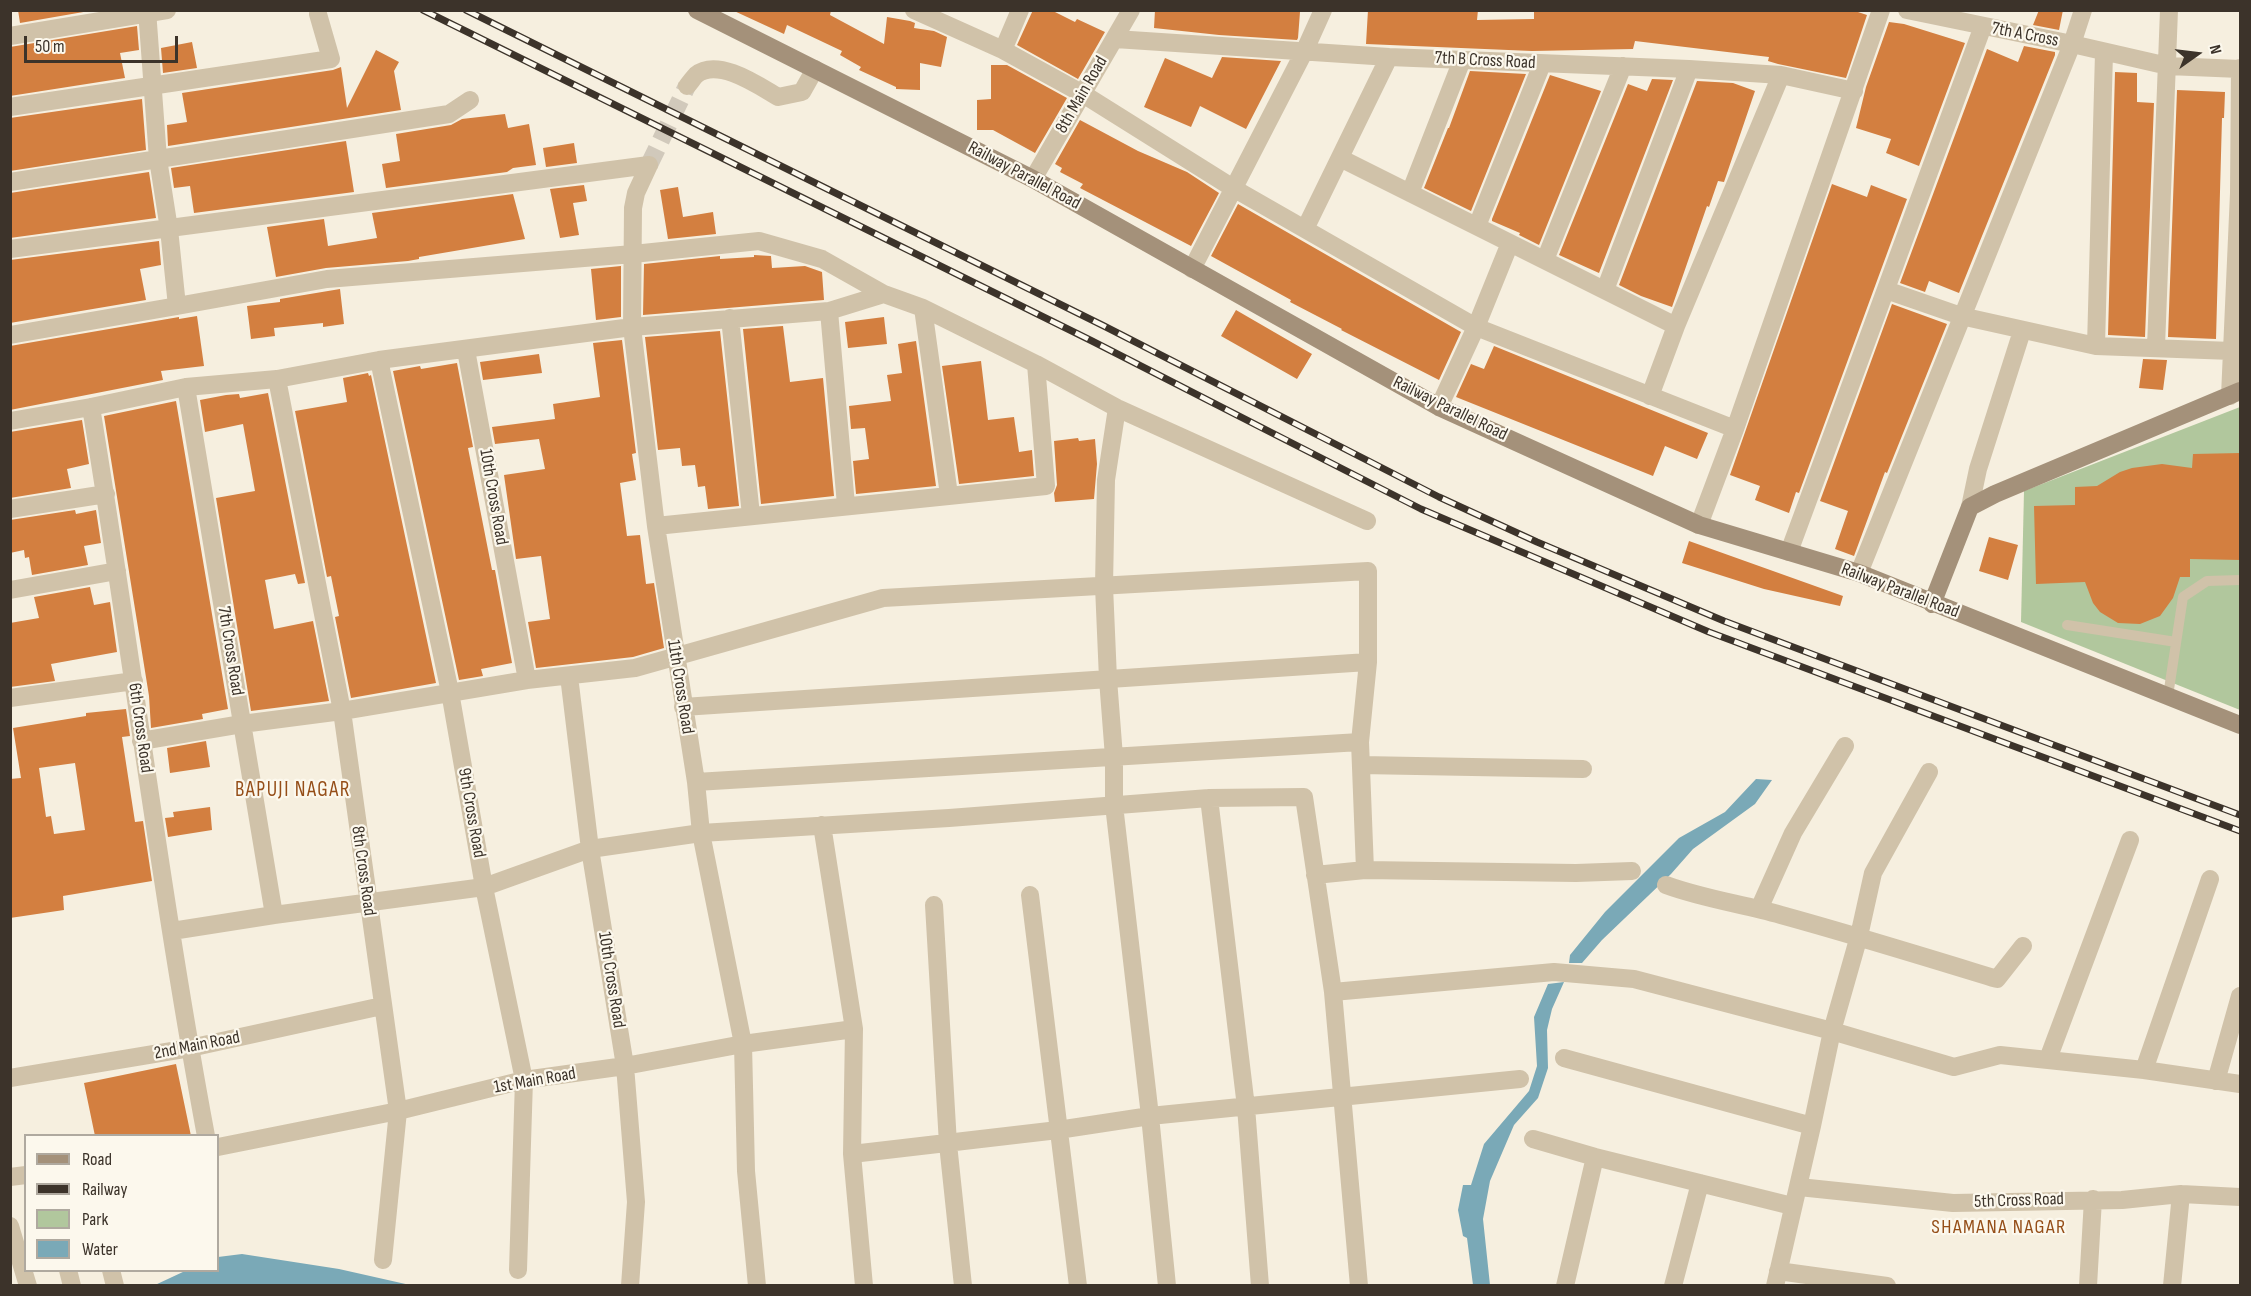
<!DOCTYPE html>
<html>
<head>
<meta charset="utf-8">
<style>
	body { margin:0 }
	#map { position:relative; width:2251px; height:1296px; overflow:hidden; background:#f6efdf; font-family:"Sofia Sans Condensed",sans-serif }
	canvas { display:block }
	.frame { position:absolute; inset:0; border:12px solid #3c332a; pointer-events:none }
	.legend { position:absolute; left:24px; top:1134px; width:195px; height:138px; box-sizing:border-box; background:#fcf8ed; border:2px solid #afa99f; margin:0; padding:8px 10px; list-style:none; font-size:18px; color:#3c332a }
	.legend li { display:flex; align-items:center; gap:12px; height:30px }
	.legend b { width:30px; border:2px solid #afa99f }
	.north { position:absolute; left:2167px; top:24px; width:60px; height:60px; -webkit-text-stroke:4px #fcf8ed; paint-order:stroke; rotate:76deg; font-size:16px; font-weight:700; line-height:24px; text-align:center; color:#3c332a }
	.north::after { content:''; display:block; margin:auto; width:21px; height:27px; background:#3c332a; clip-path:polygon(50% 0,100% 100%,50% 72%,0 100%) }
	.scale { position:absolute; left:24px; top:36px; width:154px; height:27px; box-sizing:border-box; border:3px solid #3c332a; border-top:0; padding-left:8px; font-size:18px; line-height:21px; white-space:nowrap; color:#3c332a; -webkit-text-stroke:4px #fcf8ed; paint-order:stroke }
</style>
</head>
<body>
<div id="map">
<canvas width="2251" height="1296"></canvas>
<div class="frame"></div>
<ul class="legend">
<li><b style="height:8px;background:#a4917a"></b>Road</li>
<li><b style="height:8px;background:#3c332a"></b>Railway</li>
<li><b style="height:16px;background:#b1c79d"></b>Park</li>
<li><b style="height:16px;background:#7aa9b7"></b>Water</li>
</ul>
<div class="north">N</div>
<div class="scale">50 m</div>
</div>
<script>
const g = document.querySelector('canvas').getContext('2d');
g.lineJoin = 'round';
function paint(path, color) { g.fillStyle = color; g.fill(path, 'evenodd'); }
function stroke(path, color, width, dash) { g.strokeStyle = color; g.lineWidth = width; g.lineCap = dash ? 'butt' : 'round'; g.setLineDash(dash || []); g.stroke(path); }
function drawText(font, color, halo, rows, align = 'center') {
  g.font = font + ' "Sofia Sans Condensed",sans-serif'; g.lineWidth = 4.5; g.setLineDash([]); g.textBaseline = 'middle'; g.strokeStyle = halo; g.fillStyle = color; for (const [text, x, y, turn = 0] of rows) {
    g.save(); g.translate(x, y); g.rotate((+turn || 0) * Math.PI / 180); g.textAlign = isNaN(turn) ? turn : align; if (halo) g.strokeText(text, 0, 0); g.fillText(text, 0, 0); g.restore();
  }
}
const green = new Path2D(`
	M2240,407V710L2021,622L2024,491Z`);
const water = new Path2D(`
	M1756,779L1772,780L1755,804L1693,849L1671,874L1602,940L1582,963H1569L1570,955L1605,912L1679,838L1725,812Z
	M1564,982L1552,1009L1547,1030L1548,1068L1538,1098L1514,1125L1490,1181L1483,1219L1490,1285H1473L1467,1238L1463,1236L1458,1210L1463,1185H1471L1484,1144L1529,1091L1537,1066L1534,1017L1548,984Z
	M242,1254L339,1269L410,1285H155L185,1271L218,1270V1257Z`);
const building = new Path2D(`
	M18,10H95L20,23Z
	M732,10H831L830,15L884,44L887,17L910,21L915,23L914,28L934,31L947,37L941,67L920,63V90L896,89V87L859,70L861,67L840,55L842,51L787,25L784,34Z
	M1033,10H1051L1075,22L1077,19L1105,32L1078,79L1017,45Z
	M1155,10L1300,12L1298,38L1297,40L1219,35L1154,28Z
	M1368,10H1478L1477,20L1534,19V10H1852L1867,15L1846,78L1778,64L1768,61L1769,57L1635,41L1633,49L1532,51L1366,44Z
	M2039,10H2063L2059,30L2033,25Z
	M1889,22L1904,24L1965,43L1919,166L1886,153L1891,139L1856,128L1866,87Z
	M137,26L139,50L120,53L125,78L10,96V47Z
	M192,42L197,68L163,73L161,48Z
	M2024,46L2055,52V55L1959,293L1929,281L1925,292L1900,283L1987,49L2018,62Z
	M376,50L399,62L394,71L401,110L168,146L167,125L187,122L182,93L333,70L341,67L347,108Z
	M1222,57L1281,61L1246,129L1200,106L1191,127L1144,107L1165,58L1212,78Z
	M991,65H1007L1067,98L1035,153L993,130H977V100L991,99Z
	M1470,71L1526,74L1471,211L1424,188L1448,128H1449Z
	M2115,72L2137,73V102L2154,103L2145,337L2108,335Z
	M1550,75L1601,91L1539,245L1519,235L1520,233L1492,221V219Z
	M1652,79L1673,80L1599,273L1559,255L1628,84L1647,91Z
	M1697,81L1733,83L1755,91L1724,182L1718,181L1709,207L1707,206L1672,307L1641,296L1619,285Z
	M2177,90L2225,92L2224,118H2222L2216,339L2168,337Z
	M142,99L146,150L10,171V118Z
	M505,114L508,128L529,124L536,165L513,168L507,172L386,188L382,164L400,161L396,134L451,125L462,119Z
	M1080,120L1138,151L1187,172L1219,193L1191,246L1080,188L1083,184L1060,172L1062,168L1055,164Z
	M346,141L354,192L194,213L190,186L174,188L171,168Z
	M574,143L577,163L546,167L543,148Z
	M149,172L156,218L10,238V193Z
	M1832,184L1867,197L1871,185L1907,199L1799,493L1796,492L1789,513L1755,500L1760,486L1730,475Z
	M584,185L587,201L573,203L579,235L560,238L550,189Z
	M678,187L683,217L713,212L716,234L668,239L660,190Z
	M513,194L525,239L419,257V259L408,261L326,268L276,277L267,227L324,219L328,246L377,238L372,213Z
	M1238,204L1461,332L1439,380L1341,330L1342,329L1290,302L1291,300L1211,256Z
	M159,241L161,265L140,269L146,300L10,323V260Z
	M754,255L771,256L772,268L805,266L822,272L824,300L643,315L644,264L720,256V259L754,257Z
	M621,266V317L596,320L591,269Z
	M340,289L344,324L323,327V323L274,328L275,336L251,339L247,306L280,302V299Z
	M1892,304L1947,324L1887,473L1885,472L1854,556L1835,549L1848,511L1820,501Z
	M1236,310L1312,354L1297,379L1221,336Z
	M197,316L204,366L161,371L163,380L10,410V346L179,317V319Z
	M884,317L887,344L848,348L845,322Z
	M783,326L790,382L823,378L834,496L761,504L743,329Z
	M720,331L739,506L708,509L705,486L698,487L695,465L682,466L680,448L658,450L645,337Z
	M622,340L636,453L632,454L636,480L620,483L627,536L640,535L646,584L654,583L664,648L633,657L536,668L528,622L550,619L541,556L516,559L504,475L545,469L539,439L495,444L492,427L555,419L553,404L600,397L593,343Z
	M916,341L936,486L856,494L853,461L869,459L865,428L851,429L849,406L891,401L887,375L902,373L898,344Z
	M1494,346L1708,433L1697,459L1665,446L1653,476L1456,397L1471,364L1484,369Z
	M539,354L542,373L483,380L480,362Z
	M2143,359L2167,360L2163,390L2139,388Z
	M981,361L988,420L1014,417L1019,452L1032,450L1034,476L959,484L942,366Z
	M457,363L473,447L468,448L492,570H495L512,663L481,669L483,676L459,680L393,371L420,366L421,369Z
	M368,373L369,376L371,375L436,683L351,698L335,617L339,616L331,576L327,577L295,411L347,402L343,378Z
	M268,393L305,583L298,584L295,574L265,580L274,629L313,621L329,701L251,711L216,498L255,491L243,424L205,432L200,400L226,395L239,394L240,398Z
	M176,401L228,709L202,714L203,719L151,728L149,696L104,416Z
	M82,420L89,464L67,469L71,488L10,498V432Z
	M1078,438L1079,441L1095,439L1097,464L1094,499L1055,502L1054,493L1057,485L1054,441Z
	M2241,453V560L2190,559V577H2180L2173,598L2160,616L2140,624L2118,623L2100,612L2093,603L2085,582L2036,584L2034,506L2075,505V487L2097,486L2120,472L2132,468L2162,464L2192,468L2193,454Z
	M75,510L76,514L96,510L101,543L84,546L88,565L32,575L29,557L25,558L24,550L10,553V520Z
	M1989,537L2018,545L2008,580L1979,571Z
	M1689,541L1843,596L1840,606L1764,589L1682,563Z
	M90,587L94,605L110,602L117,652L51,664L55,681L10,687V623L39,618L34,597Z
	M126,709L130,736L122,737L135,822L143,821L152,881L63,896L64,910L10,918V779L21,778L13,728L86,716V713ZM75,763L85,830L54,834L51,816L46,817L39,768Z
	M206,741L210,767L170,773L167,748Z
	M210,807L212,830L168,837L165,818L174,817L173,812Z
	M176,1064L191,1136H95L84,1083Z`);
const streetTunnel = new Path2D(`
	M649,165L687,86`);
const lane = new Path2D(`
	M2067,625L2176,642
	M2168,696L2183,597L2207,581L2240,580`);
const street = new Path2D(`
	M147,10L158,159L169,229L177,306L327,279L633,254L759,241L822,259L884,294L923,308L1036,364L1117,408L1367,521
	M914,10L1003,50L1083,94L1233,188L1476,327L1735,429
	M1907,10L2072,44L2168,66L2240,69
	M10,36L167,10
	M1115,39L1389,57L1689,69L1781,75L1854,91
	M1003,50L1020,10
	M687,86C690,83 693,78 696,75C718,57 759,86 778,97L802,92L815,69
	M10,107L331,59L318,14
	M1340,158L1676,326
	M649,165L636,193L633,208L632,327L656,526L696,782L701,833L743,1044L746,1171L757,1286
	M1033,179L1131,10
	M10,182L449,114L470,100
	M1410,193L1462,60
	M1477,226L1542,64
	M1305,229L1389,57
	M10,249L649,165
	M1545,260L1623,66
	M1192,269L1305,50L1323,10
	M1605,290L1689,69
	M1886,290L1961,316L2096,346L2232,351
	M923,308L949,495
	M829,311L846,505
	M730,318L751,515
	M10,335L177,306
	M2096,346L2104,53
	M2156,347L2169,10
	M466,350L527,680
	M379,360L450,692L484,887L524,1080L518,1270
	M277,379L342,711L398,1111L383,1260
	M186,387L274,915
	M1650,396L1676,326L1781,75
	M2230,396L2239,193L2240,68
	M91,407C131,650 161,894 206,1136
	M1439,407L1476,327L1510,243
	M1117,408L1106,480L1104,586L1108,679L1114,757V805L1150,1116L1167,1286
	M10,421L91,407L186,387L277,379L379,360L632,327L829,311L884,294
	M1970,507L1978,469L2022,331
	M10,509L106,494
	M1699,525L1735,429L1881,10
	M656,526L1046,486L1036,364
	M1789,552L1983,26
	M1859,573L2072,44L2083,10
	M10,590L117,571
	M569,676L590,849L625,1066L636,1202L630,1286
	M10,698L134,681
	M683,707L1368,662
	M141,741L242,724L342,711L527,680L635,668L883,598L1368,571V662L1360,742L1365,870L1315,875
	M1361,765L1583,769
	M696,782L1360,742
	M1209,798L1246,1107L1260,1286
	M822,825L854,1029L852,1154L864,1286
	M1365,870L1576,873L1632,871
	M1666,885C1704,899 1743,904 1781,915C1854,935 1925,957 1997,979L2023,946
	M1030,895L1078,1286
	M934,905L948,1144L963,1286
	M1759,909L1793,833L1845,746
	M172,931L274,915L484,887L590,849L701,833L949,818L1209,798L1304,797L1333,992
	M1564,1058L1812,1126
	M2048,1059L2130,840
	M2144,1070L2210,879
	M10,1078L190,1048L382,1006
	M2216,1081L2240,996
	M1533,1139L1595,1157L1792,1206
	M218,1147L398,1111L524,1080L625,1066L743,1044L854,1029
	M852,1154L1058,1130L1150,1116L1520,1079
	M10,1177L26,1175
	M1799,1187L1953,1203L2122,1200L2181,1194L2240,1197
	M10,1226L28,1286
	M68,1270L72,1286
	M111,1270L115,1286
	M1778,1271L1887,1286
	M1359,1286L1333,992L1554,972L1634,979L1832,1031L1954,1067L2000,1055L2144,1070L2240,1084
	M1565,1286L1595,1157
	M1673,1286L1700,1183
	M1775,1286L1812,1126L1832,1031L1859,936L1873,873L1929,772
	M2088,1286L2093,1199
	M2172,1286L2181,1194`);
const secondary = new Path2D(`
	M697,10L1033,179L1439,407L1699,525L1859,573L2240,725
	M1932,604L1970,507L1995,494L2240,391`);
const rail = new Path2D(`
	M423,10L1092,341L1421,509L1709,632L2240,831
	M466,10L1104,326L1439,497L1537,542L1724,621L2240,815`);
const streetNames = [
	["7th A Cross",2025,35,11],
	["7th B Cross Road",1485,61,3],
	["8th Main Road",1082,95,-60],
	["Railway Parallel Road",1024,176,28],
	["Railway Parallel Road",1450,409,26],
	["10th Cross Road",493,497,80],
	["Railway Parallel Road",1900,591,21],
	["7th Cross Road",230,651,81],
	["11th Cross Road",680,687,81],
	["6th Cross Road",140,728,82],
	["9th Cross Road",471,813,80],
	["8th Cross Road",363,871,82],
	["10th Cross Road",611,980,81],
	["2nd Main Road",197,1046,-11],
	["1st Main Road",535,1081,-10],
	["5th Cross Road",2019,1201,-2]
];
const neighbourhoodNames = [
	["SHAMANA NAGAR",1999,1228]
];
const quarterNames = [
	["BAPUJI NAGAR",293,791]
];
paint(green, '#b1c79d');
paint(water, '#7aa9b7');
paint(building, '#d37f40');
stroke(streetTunnel, '#d1c9bb', 18, [18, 9]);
stroke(lane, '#d0c2a9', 10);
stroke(street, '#d0c2a9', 18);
stroke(secondary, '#a4917a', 18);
stroke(rail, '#3c332a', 7);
stroke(rail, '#fcf8ed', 4.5, [14]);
drawText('18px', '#3c332a', '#fcf8ed', streetNames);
g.letterSpacing = '1.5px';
drawText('20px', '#954e18', '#fcf8ed', neighbourhoodNames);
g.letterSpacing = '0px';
g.letterSpacing = '1.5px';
drawText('21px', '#954e18', '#fcf8ed', quarterNames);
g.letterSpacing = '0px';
</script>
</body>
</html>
